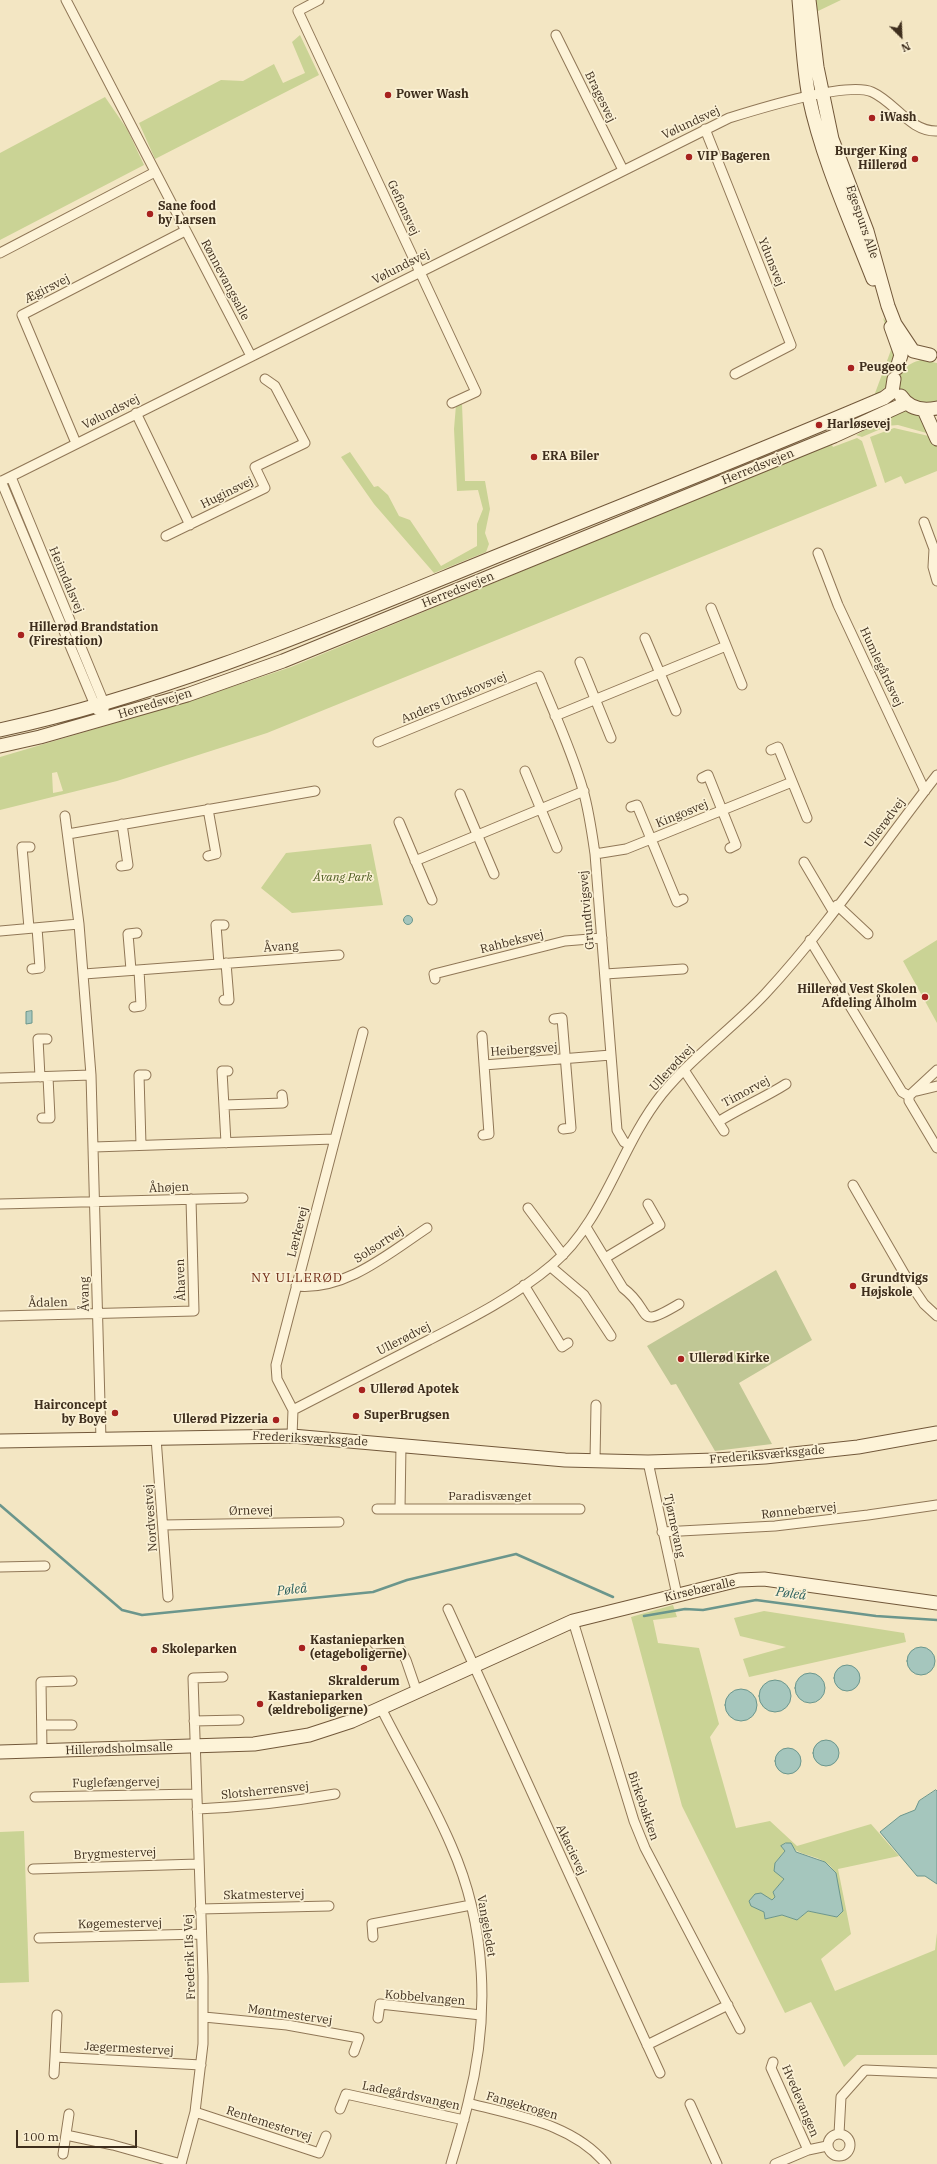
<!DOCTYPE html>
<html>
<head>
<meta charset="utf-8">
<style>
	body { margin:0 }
	#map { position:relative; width:937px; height:2164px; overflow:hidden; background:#f3e6c3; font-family:"IBM Plex Serif",serif }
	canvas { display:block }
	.north { position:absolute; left:881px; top:16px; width:40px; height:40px; -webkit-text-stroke:3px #faf0d4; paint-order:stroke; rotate:156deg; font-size:11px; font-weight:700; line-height:16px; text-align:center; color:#3e2e1d }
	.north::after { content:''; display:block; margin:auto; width:14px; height:18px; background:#3e2e1d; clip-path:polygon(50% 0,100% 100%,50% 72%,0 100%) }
	.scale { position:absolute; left:16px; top:2130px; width:121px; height:18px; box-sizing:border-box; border:2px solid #3e2e1d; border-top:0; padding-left:5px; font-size:12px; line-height:14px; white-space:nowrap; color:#3e2e1d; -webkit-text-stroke:3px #faf0d4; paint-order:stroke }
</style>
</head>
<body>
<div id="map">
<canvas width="937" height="2164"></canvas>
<div class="north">N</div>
<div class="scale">100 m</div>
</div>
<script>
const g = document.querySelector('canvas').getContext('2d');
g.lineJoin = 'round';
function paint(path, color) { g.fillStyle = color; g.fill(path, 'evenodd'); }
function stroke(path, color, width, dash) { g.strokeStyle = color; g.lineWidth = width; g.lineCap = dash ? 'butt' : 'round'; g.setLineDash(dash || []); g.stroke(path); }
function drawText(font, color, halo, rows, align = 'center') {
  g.font = font + ' "IBM Plex Serif",serif'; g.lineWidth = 3.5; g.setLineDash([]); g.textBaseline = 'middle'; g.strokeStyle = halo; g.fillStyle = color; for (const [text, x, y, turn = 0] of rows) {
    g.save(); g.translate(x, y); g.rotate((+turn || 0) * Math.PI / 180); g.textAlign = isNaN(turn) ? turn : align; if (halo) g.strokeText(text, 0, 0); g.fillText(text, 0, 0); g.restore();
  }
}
const green = new Path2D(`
	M815,0H841L816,12Z
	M300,35L319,75L155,159L139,123L221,80L243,81L274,64L283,83L305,73L292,42Z
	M105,97L127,129L144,165L0,240V153Z
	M883,318L886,321L896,354L889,373L887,386L874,396L891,350L889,337Z
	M921,360L937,363V402C923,405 909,402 900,389C895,374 907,363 921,360Z
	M462,404L465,481H485L490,509L485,533L489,544L486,552L434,573L374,504L341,457L350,452L374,487L378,486L388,495L399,516L410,520L441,566L477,546V524L483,509L478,490L457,491L454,429L456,405Z
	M905,410L921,416L930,434L898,425L886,426L883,419Z
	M880,421L883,428L862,437L856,435Z
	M894,428L933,437L937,446V471L905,484L901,476L885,483L870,437Z
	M857,438L862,441L877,486L267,733L117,781L0,810V757L193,700L291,667L816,449L832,445L833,447ZM57,772L63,791L53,793L52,773Z
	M371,844L383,905L292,913L261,888L286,853Z
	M937,940V1023L903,961Z
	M673,1605L677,1617L653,1620L658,1643L699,1648L719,1724L710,1737L736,1828L770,1821L797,1846L871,1824L899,1856L838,1869L851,1934L821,1959L835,1991L935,1950L937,1933V2055H857L844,2067L811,2002L785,2013L682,1806L631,1617ZM786,1843C801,1857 810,1853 825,1862C843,1873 838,1899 837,1917L808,1911L797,1920L782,1915L765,1919L764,1912L767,1897L772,1900L775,1897L773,1892L784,1879L779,1874L775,1863L785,1851L781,1846Z
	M764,1611L904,1633L906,1642L749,1677L743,1659L786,1647L740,1636L734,1618Z
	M24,1831L29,1982L0,1983V1832Z`);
const cemetery = new Path2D(`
	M776,1270L812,1340L739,1383L772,1444L715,1451L676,1384L671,1385L647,1346Z`);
const water = new Path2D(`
	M403.5 920a4.5 4.5 0 1 1 9 0a4.5 4.5 0 1 1-9 0Z
	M32,1011V1023L26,1024V1012Z
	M907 1661a14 14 0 1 1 28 0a14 14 0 1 1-28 0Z
	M834 1678a13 13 0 1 1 26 0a13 13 0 1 1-26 0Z
	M795 1688a15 15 0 1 1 30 0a15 15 0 1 1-30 0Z
	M759 1696a16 16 0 1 1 32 0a16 16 0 1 1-32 0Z
	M725 1705a16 16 0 1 1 32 0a16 16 0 1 1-32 0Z
	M813 1753a13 13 0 1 1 26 0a13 13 0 1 1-26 0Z
	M775 1761a13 13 0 1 1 26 0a13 13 0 1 1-26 0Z
	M936,1790L937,1791V1884L925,1876H917L880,1832L900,1816L915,1810L919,1801Z
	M786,1843H791L796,1852L825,1862L836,1873L843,1911L837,1917L808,1911L797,1920L782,1915L765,1919L764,1912L751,1906L749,1901L755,1894L761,1893L772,1900L775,1897L773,1892L784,1879L774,1871L775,1863L785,1851L781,1846Z`);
const stream = new Path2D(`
	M0,1505L122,1610L142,1615L373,1592L407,1580L516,1554L613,1597
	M644,1616L685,1609L703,1610L756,1600L876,1616L937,1620`);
const street = new Path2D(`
	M66,0L251,356
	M319,0L298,11L476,392L452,403
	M556,35L623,170
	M705,129L791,345L735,374
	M0,253L155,172
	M136,413L190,525
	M76,443L22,315L185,231
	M11,477L104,703V719
	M1,481L97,710
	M0,482L729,118C758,109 847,81 872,92C895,102 910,132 937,131
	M924,522L934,549L933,567L937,581
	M166,536L265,488L255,467L305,443L275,386L265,379
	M818,553L838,605L925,791
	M711,608L742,685
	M645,638L676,711
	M580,662L611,738
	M555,716L726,646
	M378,742L539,676C554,713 572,751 583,790C589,811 592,833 595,854L617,1130L624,1142L630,1145
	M771,750L778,747L807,818
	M525,771L557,848
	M702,778L708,775L736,845L730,848
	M460,794L494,874
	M631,807L637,805L677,902L683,899
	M65,816L79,924L91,1075L101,1440
	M399,822L432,900
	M68,834L315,791
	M595,854L626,849L651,839L792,782
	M208,856L216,854L208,809
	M415,861L584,791
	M804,862L833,911
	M121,866L128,865L122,824
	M837,905L868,934
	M29,928L22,847H30
	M0,931L79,924
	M810,940L902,1092L909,1096
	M219,964L216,925H224
	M32,969L40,968L37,928
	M131,970L128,934L137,933
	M84,974L339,955
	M605,974L683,969
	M435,979L434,974L565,941L602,938
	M224,1000H229L226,963
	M134,1007L141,1006L139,970
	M554,1019L562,1018L571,1128L563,1129
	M482,1036L489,1134L483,1135
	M484,1065L611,1055
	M684,1070L724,1131
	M937,1070L909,1096V1101L937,1148
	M40,1077L38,1039H47
	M0,1078L91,1075
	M917,1091L937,1086
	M224,1105L283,1103L282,1095
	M42,1118H50L48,1077
	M718,1122C740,1108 764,1098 786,1084
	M226,1143L222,1071H228
	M141,1145L139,1075H146
	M94,1147L334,1139
	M853,1185L909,1282L924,1304L937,1316
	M0,1204L243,1198
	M528,1208L563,1255
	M586,1227L623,1288C654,1311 634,1331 679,1304
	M605,1258L660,1225L648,1204
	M551,1267L584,1295L611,1336
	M524,1285L562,1347L568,1343
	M296,1286C345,1291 388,1254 427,1228
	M0,1316L194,1311L191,1199
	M293,1410C338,1387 384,1363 429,1340C470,1319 517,1295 552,1265C605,1220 619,1148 662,1094C692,1057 732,1029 765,994C828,926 880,848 937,775
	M292,1436L293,1410L277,1379L276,1365L363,1032
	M156,1438L168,1597
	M595,1460L596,1405
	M648,1462L677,1595
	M377,1509H580
	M400,1509L401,1445
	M163,1525L339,1522
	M662,1532L775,1526L868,1515L937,1505
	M0,1567L45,1566
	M448,1609L660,2073
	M573,1621L634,1821L645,1848L740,2029
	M375,1644L397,1643L406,1660L417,1692
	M381,1708C404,1754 431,1798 451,1845C487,1926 490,2018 468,2103C463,2124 457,2144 451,2164
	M194,1721L239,1720
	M42,1725H72
	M42,1751L41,1682L72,1681
	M35,1797L197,1794
	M197,1809C244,1807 289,1802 335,1794
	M33,1869L198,1864
	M200,1909L329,1906
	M373,1937L372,1924L471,1905
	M39,1938L201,1934
	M57,2015L55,2057L201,2065
	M204,2017L287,2025L359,2038L354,2052
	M378,2018L380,2004L481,2015
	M647,2045L728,2005
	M773,2062L771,2068L808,2150
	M54,2074L55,2057
	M468,2103C516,2116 572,2123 606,2164
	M690,2104L717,2164
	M340,2109L346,2094L464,2120
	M195,2112L319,2153L326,2136
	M828 2145a11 11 0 1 1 22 0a11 11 0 1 1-22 0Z
	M839,2134L841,2097L865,2070L937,2073
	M66,2135L113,2145L181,2164
	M63,2154L69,2114
	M181,2164L195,2112L203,2044V1976L193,1678L223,1677
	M775,2164L808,2150L827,2146`);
const secondary = new Path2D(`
	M799,0C802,32 803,66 809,97C822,159 850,220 873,279
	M809,0L817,67L832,139L867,231L888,306L895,324L913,351L930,355
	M891,327L901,355L897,368
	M901,396C909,409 922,411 937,408
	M924,410L937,439
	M0,730C166,694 323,627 480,563C615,508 751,455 884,398L892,392L894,379
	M0,746L40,737L187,695L283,661L834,436L906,403
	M0,1441L292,1436L565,1460L648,1462L715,1460L765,1457L858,1447L937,1433
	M0,1752L254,1744L309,1735L352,1721L381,1708L573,1621L739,1580L764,1579L937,1603`);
const markers = [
	[388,95,4,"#a7221f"],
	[872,118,4,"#a7221f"],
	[689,157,4,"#a7221f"],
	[915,159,4,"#a7221f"],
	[150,214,4,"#a7221f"],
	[851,368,4,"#a7221f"],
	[819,425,4,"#a7221f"],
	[534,457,4,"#a7221f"],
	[21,635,4,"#a7221f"],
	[925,997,4,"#a7221f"],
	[853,1286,4,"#a7221f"],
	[681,1359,4,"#a7221f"],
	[362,1390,4,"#a7221f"],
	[115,1413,4,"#a7221f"],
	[356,1416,4,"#a7221f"],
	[276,1420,4,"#a7221f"],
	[302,1648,4,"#a7221f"],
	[154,1650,4,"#a7221f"],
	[364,1668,4,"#a7221f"],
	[260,1704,4,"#a7221f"]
];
const poiNames = [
	["Power Wash",396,95],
	["iWash",880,118],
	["Burger King",907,152,"right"],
	["Hillerød",907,166,"right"],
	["VIP Bageren",697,157],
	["Sane food",158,207],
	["by Larsen",158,221],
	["Peugeot",859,368],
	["Harløsevej",827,425],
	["ERA Biler",542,457],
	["Hillerød Brandstation",29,628],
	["(Firestation)",29,642],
	["Hillerød Vest Skolen",917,990,"right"],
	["Afdeling Ålholm",917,1004,"right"],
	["Grundtvigs",861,1279],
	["Højskole",861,1293],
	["Ullerød Kirke",689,1359],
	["Ullerød Apotek",370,1390],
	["Hairconcept",107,1406,"right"],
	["by Boye",107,1420,"right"],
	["SuperBrugsen",364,1416],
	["Ullerød Pizzeria",268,1420,"right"],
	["Kastanieparken",310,1641],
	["(etageboligerne)",310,1655],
	["Skoleparken",162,1650],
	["Skralderum",364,1682,"center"],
	["Kastanieparken",268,1697],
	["(ældreboligerne)",268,1711]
];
const streetNames = [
	["Bragesvej",600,97,64],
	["Vølundsvej",691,123,-25],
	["Gefionsvej",403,208,65],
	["Egespurs Alle",862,222,71],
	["Ydunsvej",771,262,68],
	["Vølundsvej",401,267,-27],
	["Rønnevangsalle",225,280,62],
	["Ægirsvej",47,289,-27],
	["Vølundsvej",111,412,-27],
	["Herredsvejen",758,467,-22],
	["Huginsvej",227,493,-26],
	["Heimdalsvej",66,580,67],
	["Herredsvejen",458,590,-22],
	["Humlegårdsvej",881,667,65],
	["Anders Uhrskovsvej",454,698,-23],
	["Herredsvejen",155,704,-17],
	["Kingosvej",682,814,-22],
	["Ullerødvej",885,823,-53],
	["Grundtvigsvej",587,910,-95],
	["Rahbeksvej",512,942,-14],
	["Åvang",281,947,-4],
	["Heibergsvej",524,1050,-4],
	["Ullerødvej",672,1068,-47],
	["Timorvej",746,1092,-28],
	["Åhøjen",169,1188,-2],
	["Lærkevej",298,1232,-76],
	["Solsortvej",379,1245,-33],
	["Åhaven",181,1280,-92],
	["Åvang",85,1294,-91],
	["Ådalen",48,1303,-1],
	["Ullerødvej",404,1339,-27],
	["Frederiksværksgade",310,1439,3],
	["Frederiksværksgade",767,1455,-5],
	["Paradisvænget",490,1497],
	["Ørnevej",251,1511,-1],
	["Rønnebærvej",799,1511,-6],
	["Nordvestvej",151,1518,-94],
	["Tjørnevang",674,1526,78],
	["Kirsebæralle",700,1590,-13],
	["Hillerødsholmsalle",119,1749,-2],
	["Fuglefængervej",116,1783,-1],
	["Slotsherrensvej",265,1791,-6],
	["Birkebakken",643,1806,71],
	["Akacievej",571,1850,65],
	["Brygmestervej",115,1854,-2],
	["Skatmestervej",264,1895,-1],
	["Køgemestervej",120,1924,-1],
	["Vangeledet",486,1926,80],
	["Frederik IIs Vej",190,1957,-92],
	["Kobbelvangen",425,1998,5],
	["Møntmestervej",290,2015,8],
	["Jægermestervej",129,2049,3],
	["Ladegårdsvangen",411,2096,12],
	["Hvedevangen",800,2101,67],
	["Fangekrogen",522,2106,16],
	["Rentemestervej",269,2124,18]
];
const parkNames = [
	["Åvang Park",343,878]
];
const neighbourhoodNames = [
	["NY ULLERØD",297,1278]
];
const waterNames = [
	["Pøleå",292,1590,-6],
	["Pøleå",791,1594,8]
];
paint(green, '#cad395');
paint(cemetery, '#c0c795');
paint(water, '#a5c6bd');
stroke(water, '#6b968c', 1);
stroke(stream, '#6b968c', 2.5);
stroke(street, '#907757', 11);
stroke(secondary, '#72583a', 15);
stroke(street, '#fdf3d8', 9);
stroke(secondary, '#fdf3d8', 13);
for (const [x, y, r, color] of markers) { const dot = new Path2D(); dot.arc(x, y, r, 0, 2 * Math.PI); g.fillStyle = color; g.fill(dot); stroke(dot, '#faf0d4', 1.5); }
drawText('bold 12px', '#3e2e1d', '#faf0d4', poiNames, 'left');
drawText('12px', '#3e2e1d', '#faf0d4', streetNames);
drawText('italic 12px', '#4d5d21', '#faf0d4', parkNames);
g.letterSpacing = '1px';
drawText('13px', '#712c17', '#faf0d4', neighbourhoodNames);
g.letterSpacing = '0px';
drawText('italic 13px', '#2a605e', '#faf0d4', waterNames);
</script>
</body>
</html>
